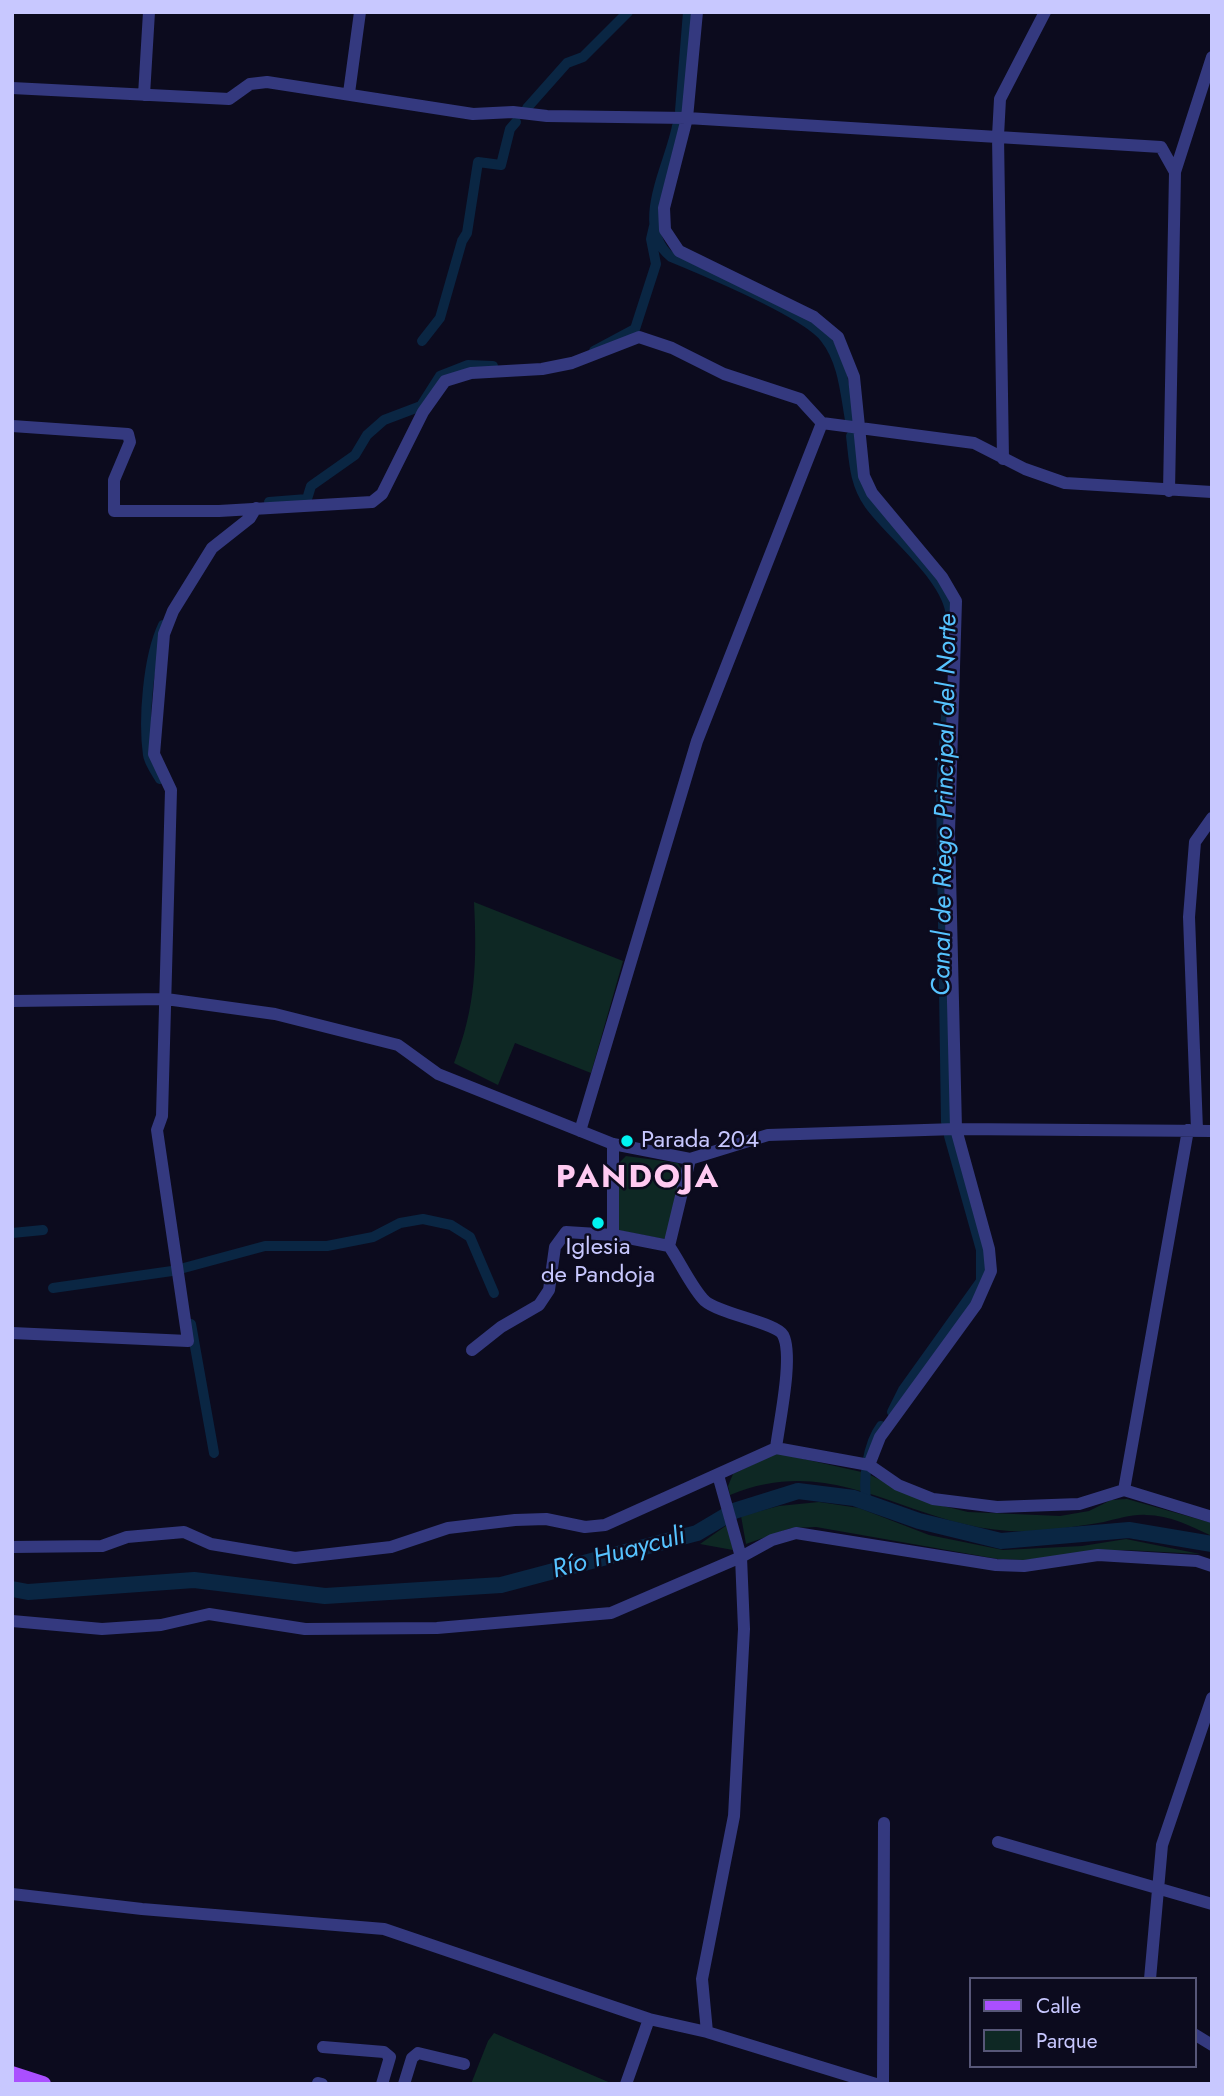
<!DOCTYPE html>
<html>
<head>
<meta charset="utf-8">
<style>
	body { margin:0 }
	#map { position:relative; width:1224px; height:2096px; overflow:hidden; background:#0c0b1e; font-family:Jost,sans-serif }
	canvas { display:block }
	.frame { position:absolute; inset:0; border:14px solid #c8c8ff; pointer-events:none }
	.legend { position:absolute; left:969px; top:1977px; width:228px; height:91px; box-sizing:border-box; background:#0c0b1e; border:2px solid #575778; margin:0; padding:9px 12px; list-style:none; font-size:21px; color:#c8c8ff }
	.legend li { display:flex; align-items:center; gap:14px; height:35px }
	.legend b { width:35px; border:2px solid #575778 }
</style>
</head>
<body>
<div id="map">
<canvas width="1224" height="2096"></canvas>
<div class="frame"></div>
<ul class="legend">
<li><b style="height:9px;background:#aa4fff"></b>Calle</li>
<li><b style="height:19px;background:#0e2824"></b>Parque</li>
</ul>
</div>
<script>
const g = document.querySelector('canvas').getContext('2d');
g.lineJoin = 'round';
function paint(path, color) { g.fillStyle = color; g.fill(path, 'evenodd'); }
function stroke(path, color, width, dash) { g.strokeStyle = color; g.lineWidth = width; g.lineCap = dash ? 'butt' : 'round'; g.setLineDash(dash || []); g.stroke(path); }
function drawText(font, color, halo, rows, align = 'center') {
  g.font = font + ' Jost,sans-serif'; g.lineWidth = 5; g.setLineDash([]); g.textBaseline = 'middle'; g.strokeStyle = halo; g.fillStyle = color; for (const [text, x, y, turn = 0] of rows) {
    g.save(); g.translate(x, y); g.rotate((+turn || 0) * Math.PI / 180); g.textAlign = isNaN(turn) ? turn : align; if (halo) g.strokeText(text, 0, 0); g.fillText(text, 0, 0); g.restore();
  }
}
const green = new Path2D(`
	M474,902L623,961L591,1073L515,1043L498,1085L454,1063C476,1007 477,961 474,902Z
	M626,1156L678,1163L681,1168L669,1233L664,1239L617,1230L620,1162Z
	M777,1453L866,1473L927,1502L968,1512L1060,1516L1089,1511L1111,1500L1127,1499L1212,1523V1536C1190,1526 1170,1515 1146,1515C1133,1514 1117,1519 1104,1522C1072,1527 1042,1533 1009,1531C906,1525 837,1451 730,1495L728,1486L733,1474Z
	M819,1502L859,1508L929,1535L1003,1550L1082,1546L1126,1539L1200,1554L1125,1550L1024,1560L998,1559L816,1527L791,1528L746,1544L741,1516L779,1506Z
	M727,1525L733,1550L700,1544Z
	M494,2033L613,2084H471L488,2041Z`);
const canal = new Path2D(`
	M527,108L567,63L583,57L628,12
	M680,111L688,12
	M677,126C670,165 633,226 671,257C705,271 804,312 825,338C843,361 845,391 850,420
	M422,341L440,318L462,241L467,233L478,162L501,165L510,129L516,122
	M594,351L635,329L656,264L651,239L654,226
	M851,436C854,460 854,483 869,504C891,535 949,578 951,617
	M269,502L307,499L311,486L355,455L367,435L384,420L421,406L440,376L468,365L493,366
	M160,779C156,772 149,763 148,755C143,719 148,657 163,625
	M946,1122L941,790L948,687
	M12,1233L43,1230
	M180,1269L265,1246H327L373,1237L400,1223L423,1219L451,1225L470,1237L494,1293
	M53,1288L172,1271
	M191,1324L214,1453
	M892,1412L903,1390L981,1281V1250L949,1136
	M867,1503C862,1481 868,1443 881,1426`);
const river = new Path2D(`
	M12,1589L28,1592L194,1580L325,1596L501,1585L697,1533L734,1511L798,1491L854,1498L919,1521L1001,1541L1129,1530L1212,1544`);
const minor = new Path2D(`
	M697,12L687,118L664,208L665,230L679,251L814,317L838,337L854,377L864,476L872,493L942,577L956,601L949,832L956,1129L989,1249L991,1271L976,1305L880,1437L869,1465
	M12,88L229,99L250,84L267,82L473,114L513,112L547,116L687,118L1161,147L1175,172
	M349,93L360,12
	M144,95L149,12
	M12,426L128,434L130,442L114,480V511H219L372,502L382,494L423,412L445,381L471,373L542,369L572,363L639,337L672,348L724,374L800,399L822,423L974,443L1025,469L1065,483L1212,492
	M1003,459L998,136L1000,99L1045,12
	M1169,491L1175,172L1212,57
	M12,1001L166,999L275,1014L398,1045L438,1074L613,1144L690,1159L768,1135L956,1129L1212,1131
	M1197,1130L1189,917L1195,842L1212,818
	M580,1131L697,741L822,423
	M613,1144V1235L669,1246L690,1159
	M669,1246C679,1260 693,1290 705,1301C720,1314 777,1323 783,1335C794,1356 779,1423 776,1448
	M12,1333L188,1341L157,1130L162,1116L171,790L154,754L164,634L173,611L212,548L250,518L256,508
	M472,1350L501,1327L539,1305L549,1290L555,1247L566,1232L613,1235
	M1124,1490L1188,1130
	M12,1547L102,1546L127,1537L184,1532L211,1544L295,1558L391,1547L448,1528L515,1520L546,1519L585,1527L605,1525L776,1448L869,1465L898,1485L933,1499L997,1507L1079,1504L1124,1490L1212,1517
	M12,1621L102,1629L161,1625L209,1614L305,1629L437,1628L611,1613L741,1557L772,1540L796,1533L996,1565L1024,1566L1098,1555L1197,1561L1212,1566
	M998,1842L1212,1904
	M12,1894L142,1909L384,1929L649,2019L707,2032L876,2084
	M1150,1979L1162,1845L1212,1698
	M707,2032L702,1979L734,1816L744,1629L741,1557L718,1475
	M1194,2034L1212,2045
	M323,2047L384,2052L390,2057L382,2084
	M318,2083L322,2084
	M404,2084L412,2058L418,2053L464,2064
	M626,2084L649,2019
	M883,2084L884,1823`);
const major = new Path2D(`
	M12,2074L43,2084`);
const markers = [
	[627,1141,7,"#00f3f1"],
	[598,1223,7,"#00f3f1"]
];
const poiNames = [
	["Parada 204",641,1141],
	["Iglesia",598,1248,"center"],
	["de Pandoja",598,1276,"center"]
];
const waterNames = [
	["Canal de Riego Principal del Norte",946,805,-89],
	["Río Huayculi",619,1554,-15]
];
const districtNames = [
	["PANDOJA",638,1179]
];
paint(green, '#0e2824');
stroke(canal, '#0a2643', 10);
stroke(river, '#0a2643', 16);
stroke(minor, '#34397f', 12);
stroke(major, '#aa4fff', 16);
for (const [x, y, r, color] of markers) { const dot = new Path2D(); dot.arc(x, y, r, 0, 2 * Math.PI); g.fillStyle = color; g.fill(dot); stroke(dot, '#0c0b1e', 2.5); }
drawText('24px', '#c8c8ff', '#0c0b1e', poiNames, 'left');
drawText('italic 26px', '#56c3ff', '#0c0b1e', waterNames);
g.letterSpacing = '2px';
drawText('bold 32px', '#ffcaf1', '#0c0b1e', districtNames);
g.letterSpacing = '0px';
</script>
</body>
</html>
